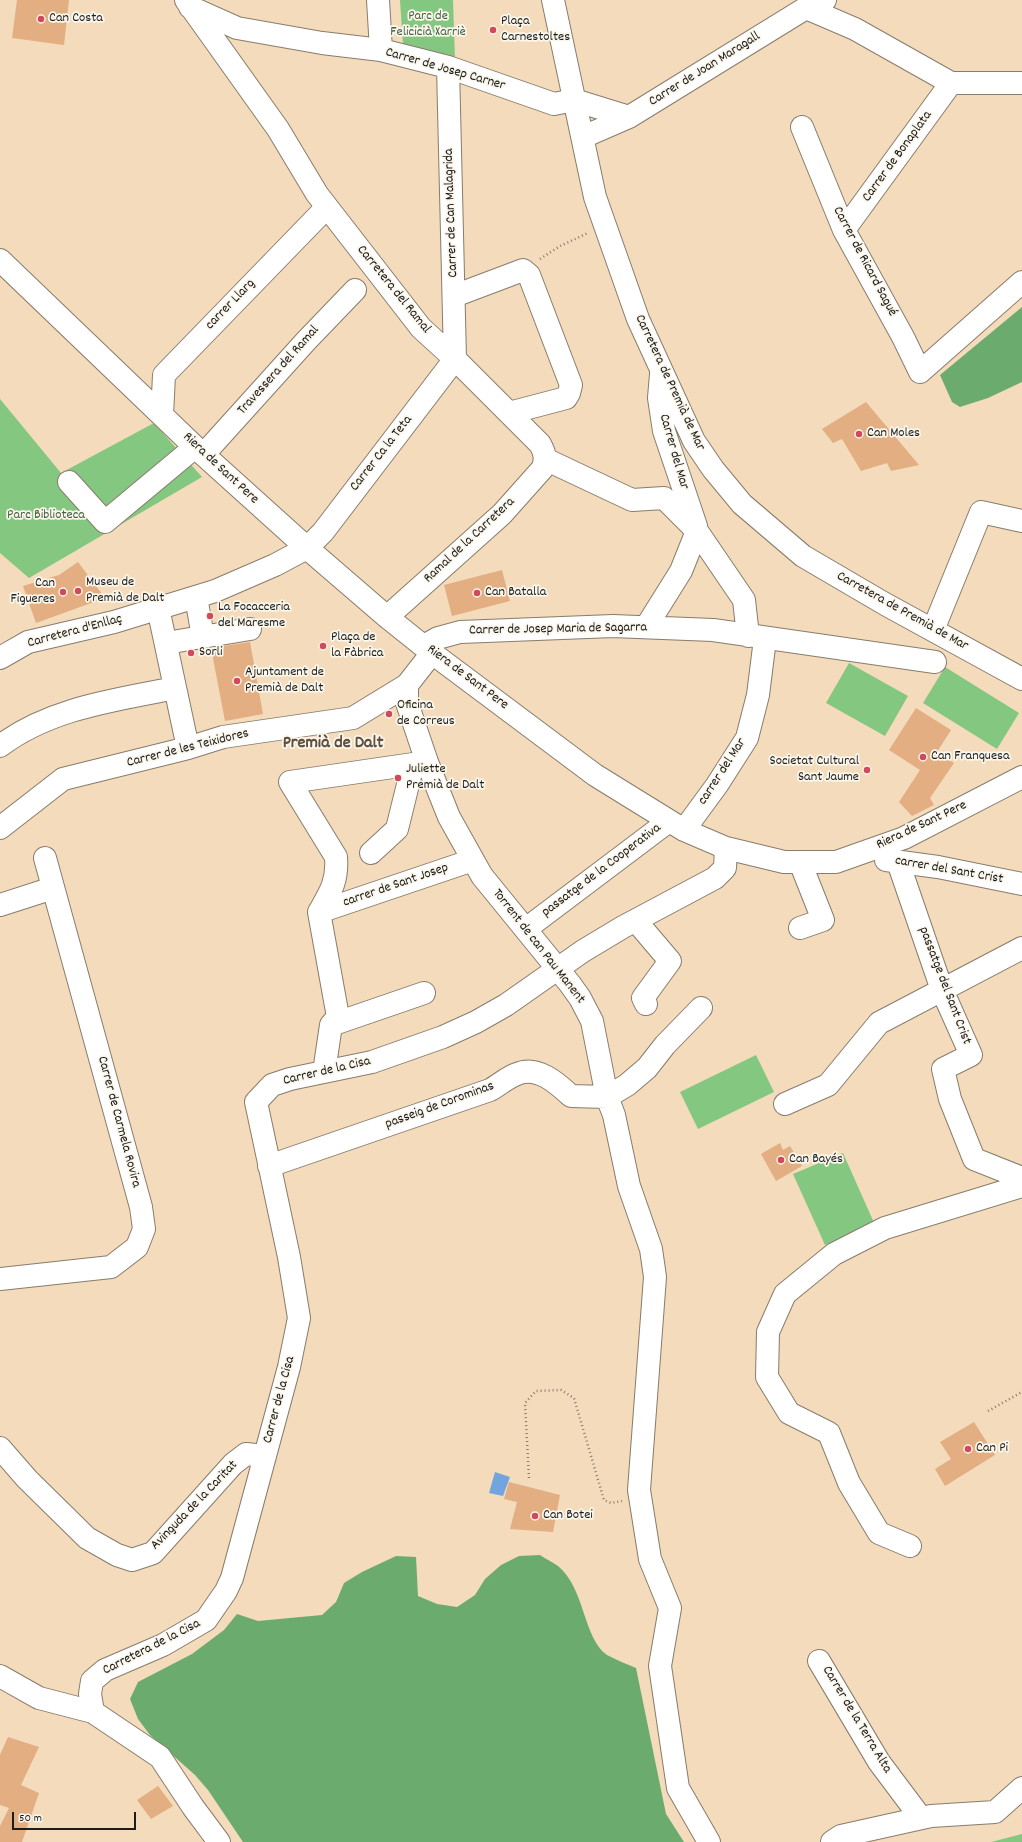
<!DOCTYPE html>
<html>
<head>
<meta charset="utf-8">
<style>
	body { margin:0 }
	#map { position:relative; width:1022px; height:1842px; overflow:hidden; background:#f3dbbb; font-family:Dekko,sans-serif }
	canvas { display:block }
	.scale { position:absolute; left:12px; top:1812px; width:124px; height:18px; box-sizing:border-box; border:2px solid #1c1c1c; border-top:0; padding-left:5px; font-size:12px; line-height:14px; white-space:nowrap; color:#1c1c1c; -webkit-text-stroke:3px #fbf7ec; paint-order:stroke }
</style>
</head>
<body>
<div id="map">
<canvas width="1022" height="1842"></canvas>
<div class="scale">50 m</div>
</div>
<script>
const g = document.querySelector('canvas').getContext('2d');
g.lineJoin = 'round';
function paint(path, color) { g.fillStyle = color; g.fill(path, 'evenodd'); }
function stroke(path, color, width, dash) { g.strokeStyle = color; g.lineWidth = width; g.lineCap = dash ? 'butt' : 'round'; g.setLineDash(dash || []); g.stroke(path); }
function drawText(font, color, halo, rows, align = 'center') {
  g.font = font + ' Dekko,sans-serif'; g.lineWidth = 3.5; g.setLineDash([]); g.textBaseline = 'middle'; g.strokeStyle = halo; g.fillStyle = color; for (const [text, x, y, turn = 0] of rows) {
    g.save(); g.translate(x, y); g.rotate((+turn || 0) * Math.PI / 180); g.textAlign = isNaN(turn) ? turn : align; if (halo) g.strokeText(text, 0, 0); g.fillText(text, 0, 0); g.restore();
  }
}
const green = new Path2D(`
	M400,0H453L455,60L403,44Z
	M0,399L61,473L154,423L202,477L29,578L0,553Z
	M849,663L908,696L885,736L826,703Z
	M945,667L1019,713L997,749L923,703Z
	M756,1055L774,1092L698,1129L680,1092Z
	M843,1153L875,1225L825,1245L793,1174Z
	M1022,1834V1842H991Z`);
const forest = new Path2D(`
	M1022,307V382L988,398L960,407L952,402L940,375Z
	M540,1555C545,1559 553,1562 558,1566C585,1588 583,1638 607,1655C616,1660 627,1664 636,1668L666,1814L684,1842H243L208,1790L195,1775L150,1735L138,1719L130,1699L138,1682L192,1654L224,1630L237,1614L258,1621L322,1615L336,1602L344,1583L362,1572L396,1556L416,1557L418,1596L437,1604L457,1607L475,1595L485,1579L501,1565L519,1556Z`);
const water = new Path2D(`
	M495,1472L510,1477L503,1496L489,1493Z`);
const building = new Path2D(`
	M17,0H69L64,45L12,38Z
	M866,402L919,465L891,471L887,463L861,471L842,439L833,443L822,429Z
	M78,562L105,598L36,623L23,586L59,575Z
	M502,570L510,601L452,616L444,585Z
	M250,642L263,714L225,721L211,648Z
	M916,708L951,730L937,752L954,763L930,798L934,805L912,816L899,802L920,770L889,750Z
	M780,1143L783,1150L790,1146L802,1166L776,1181L761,1154Z
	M974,1422L995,1455L945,1486L935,1469L951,1459L940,1442Z
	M509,1482L560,1495L553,1532L510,1529L517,1502L504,1499Z
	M8,1737L39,1747L21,1785L39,1793L22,1842H0V1826L9,1808L0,1805V1755Z
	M158,1786L173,1806L151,1819L137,1800Z`);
const path = new Path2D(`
	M540,259L560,246L588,233
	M988,1411L1022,1392
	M529,1478L525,1403L536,1391L561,1390L574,1398L604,1500L611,1503L622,1501`);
const minor = new Path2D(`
	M186,0L278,129L317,194L421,328L455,359L540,444C545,453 546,458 543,468L502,514L387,617
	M378,0L381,50
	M553,0L595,197L638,319L694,441L713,469L742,504L803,556L885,604L1022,679
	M190,7L237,28L322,43L381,50L448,67L554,104L574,100L629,117
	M806,8L855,29L951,83H1022
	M448,67L455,359
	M802,127L844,230L903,337L920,372L1022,282
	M583,137L629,117L806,8L825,0
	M844,230L951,83
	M0,260L195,447L307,548L387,617L432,653L595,775L684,830L726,848L784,862H836L904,838L1022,777
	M454,296L523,270L529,275L571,385L569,393L566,398L509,413
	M661,374L659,398L664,431L696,526
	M162,415L164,375L327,207
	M204,454L306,341L355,290
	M545,459L632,500L664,498L697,531L744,600L748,636
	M69,482L105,522L195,447
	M196,597L203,637
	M158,608L188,748
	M646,627L681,571L697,531
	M933,630L981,512L1022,521
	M166,643L250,629
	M424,646L438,638L460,632L613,626L713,630L935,662
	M432,653L407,685V703L427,762L449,817L482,876L570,984L580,998L592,1021L607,1097L614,1115L629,1186L651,1249L655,1277L639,1490L650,1559L670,1608L660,1666L678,1788L709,1842
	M0,658L28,642L114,622L215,591L275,565L307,548L323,532L455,359
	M0,746C50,708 116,700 175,688
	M0,828L63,779L188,748L223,737L353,718L407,685
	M684,830L717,785L747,738L758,695L765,639
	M371,853L397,829L413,764
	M886,860L938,867L1022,884
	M800,862L823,920L800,928
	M898,862L942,990L971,1055L943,1069L950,1099L974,1159L1022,1178
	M0,905L53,888
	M319,912L473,860
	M636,921L670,961L643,998L646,1004
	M535,922L669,821
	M331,1025L424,993
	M324,1072L331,1025L338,1017L319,912C330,893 338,881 336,857L290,782L427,762
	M785,1104L828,1085L879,1023L1022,948
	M269,1166L490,1090C499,1085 508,1077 517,1074C537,1065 557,1083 571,1096L607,1097L627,1085L647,1068L665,1045L701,1008
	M0,1279L111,1267L137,1247L144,1229L141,1207L45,858
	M0,1448L27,1479L87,1538L117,1555L132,1560L153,1553L233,1464L246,1454L265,1456
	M910,1546L879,1533L849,1483L829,1433L789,1413L767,1377L768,1332L785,1294L834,1254L885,1228L1022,1186
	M819,1661L879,1762L921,1818
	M0,1676L39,1698L93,1712L160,1757L193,1807L219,1842
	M93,1712L90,1694L92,1681L105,1670L163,1645L206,1620L226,1591L232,1578L289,1367L299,1318L289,1257L256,1102L272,1085L290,1079L372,1062L443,1037L476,1022L506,1005L583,951L623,927L715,878L725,868L726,848
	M832,1842L841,1836L931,1816L995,1812L1022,1788`);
const markers = [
	[41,19,4,"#d1495b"],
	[493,30,4,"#d1495b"],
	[859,434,4,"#d1495b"],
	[78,591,4,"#d1495b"],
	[63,592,4,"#d1495b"],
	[477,593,4,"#d1495b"],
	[210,616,4,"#d1495b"],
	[323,646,4,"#d1495b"],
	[191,653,4,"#d1495b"],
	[237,681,4,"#d1495b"],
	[389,714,4,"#d1495b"],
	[923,757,4,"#d1495b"],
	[867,770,4,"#d1495b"],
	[398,778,4,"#d1495b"],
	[781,1160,4,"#d1495b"],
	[968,1449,4,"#d1495b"],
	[535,1516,4,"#d1495b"]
];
const parkNames = [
	["Parc de",428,17],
	["Felicicià Xarriè",428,33],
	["Parc Biblioteca",46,516]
];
const poiNames = [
	["Can Costa",49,19],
	["Plaça",501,22],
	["Carnestoltes",501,38],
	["Can Moles",867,434],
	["Museu de",86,583],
	["Premià de Dalt",86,599],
	["Can",55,584,"right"],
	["Figueres",55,600,"right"],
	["Can Batalla",485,593],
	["La Focacceria",218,608],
	["del Maresme",218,624],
	["Plaça de",331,638],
	["la Fàbrica",331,654],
	["Sorli",199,653],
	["Ajuntament de",245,673],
	["Premià de Dalt",245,689],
	["Oficina",397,706],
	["de Correus",397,722],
	["Can Franquesa",931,757],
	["Societat Cultural",859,762,"right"],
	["Sant Jaume",859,778,"right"],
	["Juliette",406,770],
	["Premià de Dalt",406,786],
	["Can Bayés",789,1160],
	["Can Pi",976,1449],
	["Can Botei",543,1516]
];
const streetNames = [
	["Carrer de Josep Carner",445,70,16],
	["Carrer de Joan Maragall",705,70,-32],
	["Carrer de Bonaplata",898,157,-54],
	["Carrer de Can Malagrida",452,213,-92],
	["Carrer de Ricard Sagué",864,262,62],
	["Carretera del Ramal",393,290,51],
	["carrer Llarg",231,305,-46],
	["Travessera del Ramal",279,371,-48],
	["Carretera de Premià de Mar",669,383,65],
	["Carrer del Mar",673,452,74],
	["Carrer Ca la Teta",382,454,-52],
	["Riera de Sant Pere",220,469,43],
	["Ramal de la Carretera",470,541,-43],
	["Carretera de Premià de Mar",902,612,29],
	["Carrer de Josep Maria de Sagarra",558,630,-1],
	["Carretera d'Enllaç",75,632,-15],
	["Riera de Sant Pere",467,678,37],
	["Carrer de les Teixidores",188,749,-14],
	["carrer del Mar",723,772,-57],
	["Riera de Sant Pere",922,826,-25],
	["passatge de la Cooperativa",602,871,-37],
	["carrer del Sant Crist",949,871,10],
	["carrer de Sant Josep",396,886,-19],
	["Torrent de can Pau Manent",538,947,52],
	["passatge del Sant Crist",944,986,69],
	["Carrer de la Cisa",327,1072,-13],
	["passeig de Corominas",440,1106,-20],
	["Carrer de Carmela Rovira",118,1122,75],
	["Carrer de la Cisa",280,1400,-75],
	["Avinguda de la Caritat",195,1506,-46],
	["Carretera de la Cisa",152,1648,-27],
	["Carrer de la Terra Alta",856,1720,59]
];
const districtNames = [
	["Premià de Dalt",333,745]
];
paint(green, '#84c780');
paint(forest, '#6bac6e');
paint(water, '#72a5de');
paint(building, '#e2ae82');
stroke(minor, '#887c6c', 24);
stroke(path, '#887c6c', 2.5, [1, 3]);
stroke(minor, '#fff', 22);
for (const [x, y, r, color] of markers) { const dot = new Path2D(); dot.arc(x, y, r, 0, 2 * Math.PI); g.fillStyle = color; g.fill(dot); stroke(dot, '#fbf7ec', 1.5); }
drawText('14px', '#466044', '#fbf7ec', parkNames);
drawText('14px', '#1c1c1c', '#fbf7ec', poiNames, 'left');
drawText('14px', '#1c1c1c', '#fbf7ec', streetNames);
drawText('bold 18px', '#614f40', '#fbf7ec', districtNames);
</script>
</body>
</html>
